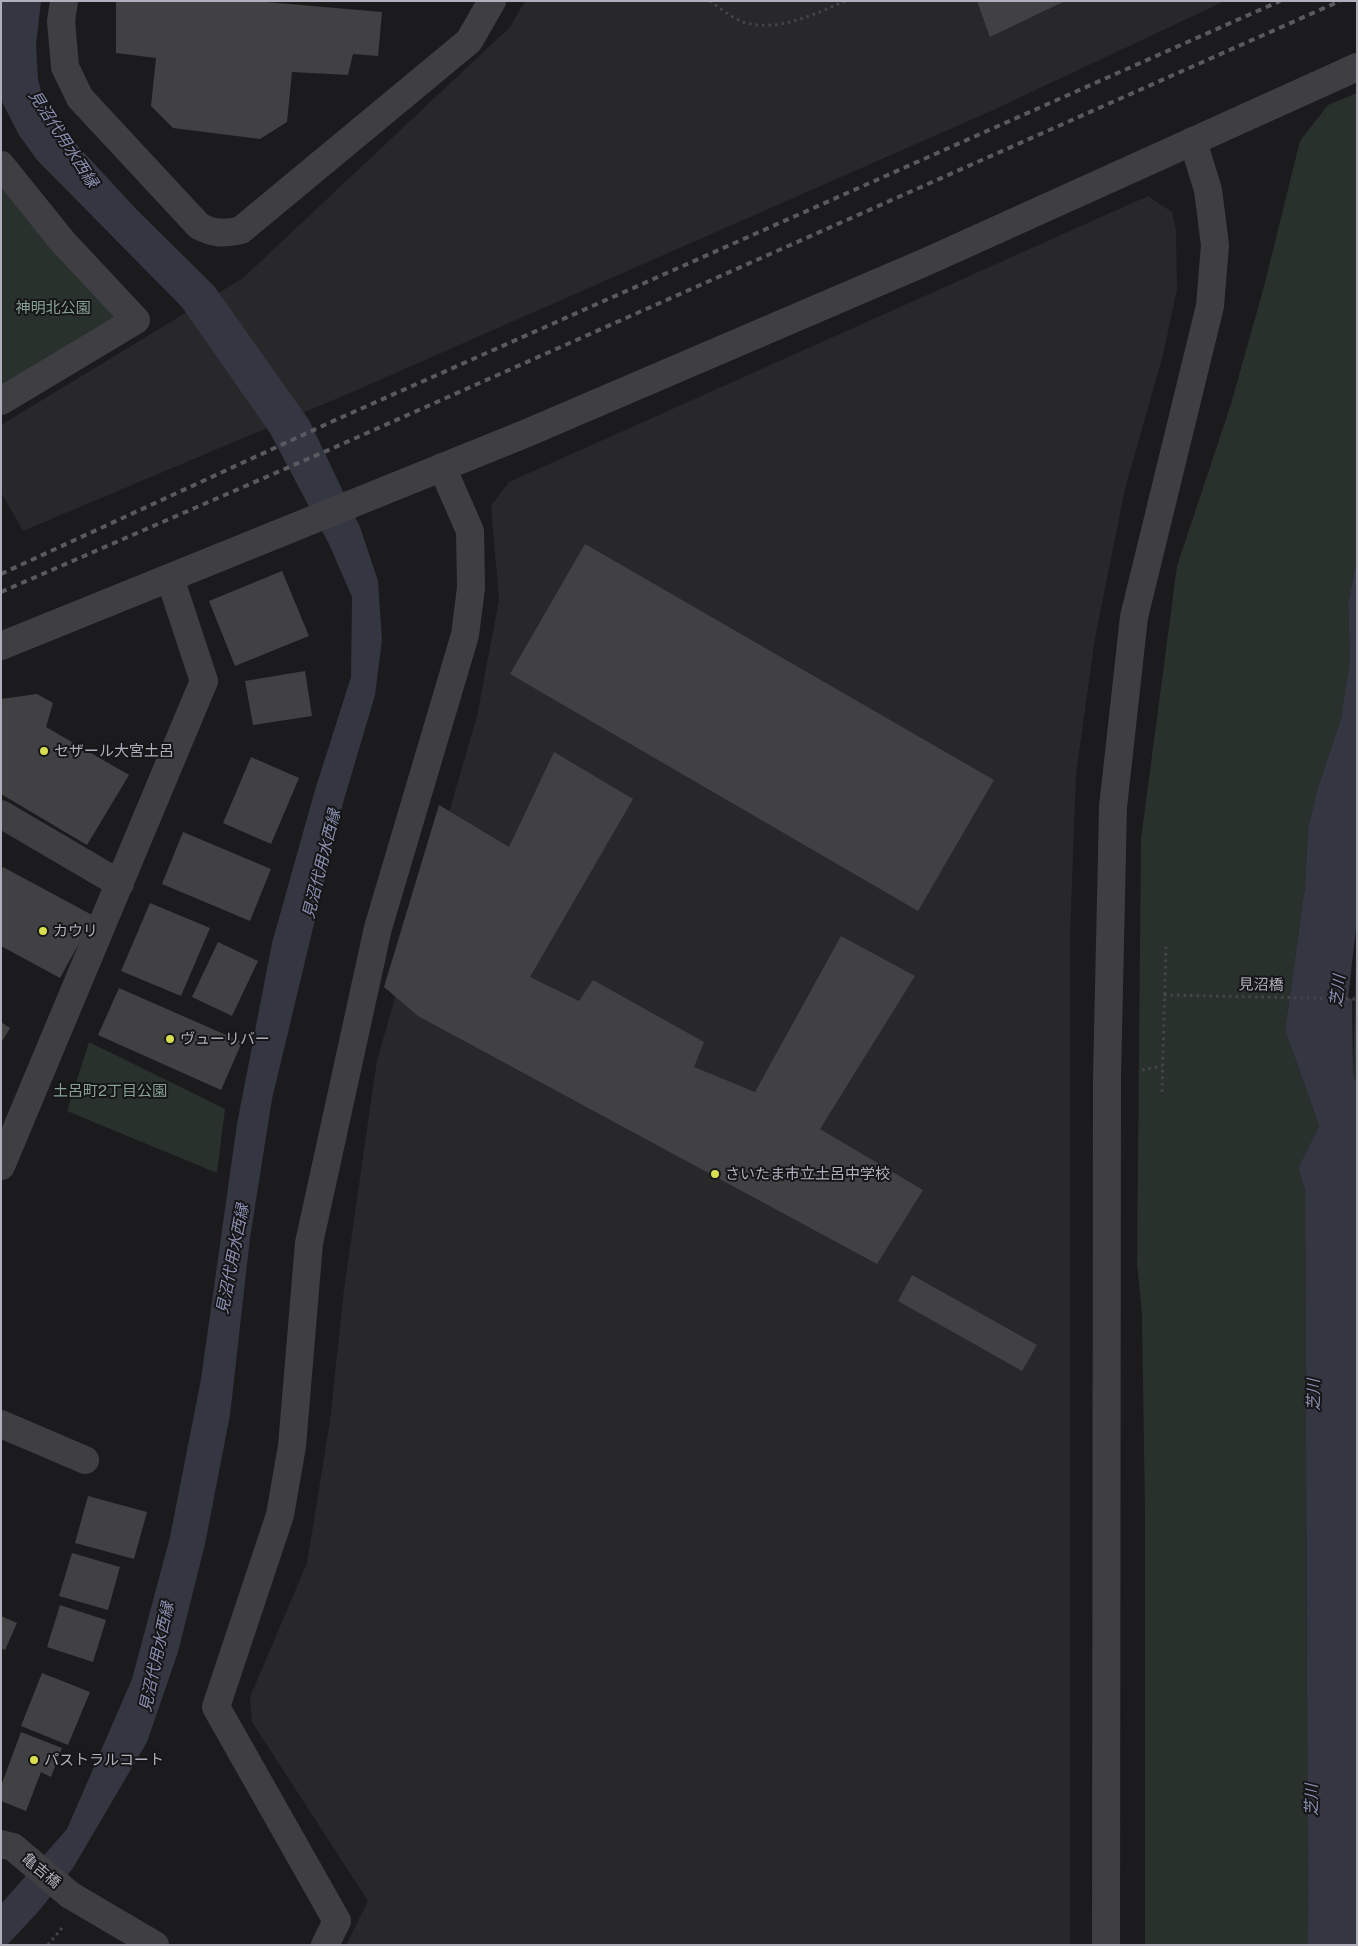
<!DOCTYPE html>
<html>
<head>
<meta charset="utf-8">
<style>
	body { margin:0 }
	#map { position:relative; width:1358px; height:1946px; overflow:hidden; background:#1b1b1d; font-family:"Public Sans",sans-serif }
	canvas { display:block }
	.frame { position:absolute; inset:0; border:2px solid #b0afbb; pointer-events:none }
</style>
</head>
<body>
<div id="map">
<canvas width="1358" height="1946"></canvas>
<div class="frame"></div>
</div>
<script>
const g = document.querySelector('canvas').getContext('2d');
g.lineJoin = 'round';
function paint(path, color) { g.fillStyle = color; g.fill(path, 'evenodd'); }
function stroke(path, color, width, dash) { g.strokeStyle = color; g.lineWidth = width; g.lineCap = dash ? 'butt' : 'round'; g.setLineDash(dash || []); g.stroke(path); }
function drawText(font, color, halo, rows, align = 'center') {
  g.font = font + ' "Public Sans","Noto Sans JP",sans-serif'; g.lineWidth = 4; g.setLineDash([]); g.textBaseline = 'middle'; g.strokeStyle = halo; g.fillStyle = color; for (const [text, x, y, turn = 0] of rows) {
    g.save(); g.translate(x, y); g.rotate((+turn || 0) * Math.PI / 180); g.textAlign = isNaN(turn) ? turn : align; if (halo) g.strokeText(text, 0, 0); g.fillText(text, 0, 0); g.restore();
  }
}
const built = new Path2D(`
	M525,1H1225L991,111L350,393L23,531L1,492V425L243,278L510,27Z
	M1148,196L1172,212L1176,230L1177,289L1164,351L1125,489L1095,638L1076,774L1070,936V1945H346L368,1901L252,1722L250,1697L307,1563L330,1421L344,1289L377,1060L477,716L499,600L491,506L509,482Z`);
const green = new Path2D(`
	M1357,93V557L1348,604L1350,659L1341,718L1317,790L1308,828L1305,886L1285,1030L1319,1126L1298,1168L1305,1191L1308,1945H1145V1513L1142,1313L1137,1264L1141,839L1177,566L1231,404L1263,290L1300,141L1328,105Z
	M1,165L136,320L1,401Z
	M1357,919V1084L1353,1076Z
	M89,1042L225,1109L217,1173L67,1111Z`);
const water = new Path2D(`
	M1,1H41L36,45L38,79L43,99L76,144L137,210L214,286L309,420L360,527L378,581L382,640L375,695L343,803L272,1099L250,1238L230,1415L205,1544L178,1652L147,1742L73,1868L38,1912L7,1945H1V1904L67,1829L132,1679L170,1537L201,1379L237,1124L272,943L315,790L351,677L352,597L329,544L270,433L182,307L37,160L19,135L1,100Z
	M1357,557V919L1348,998L1352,999L1353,1076L1357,1084V1945H1308L1305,1191L1298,1168L1319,1126L1285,1030L1305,886L1308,828L1317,790L1341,718L1350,659L1348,604Z`);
const building = new Path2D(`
	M116,1H255L382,12L378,56L353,54L348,75L292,72L287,122L260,139L173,128L151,106L156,58L116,53Z
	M977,1H1065L990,37Z
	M585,544L994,780L918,911L510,674Z
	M282,571L309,636L235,666L209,601Z
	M305,671L312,716L253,725L245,681Z
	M37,694L53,703L46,727L129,775L87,845L1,794V699Z
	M554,752L633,799L530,977L579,1001L593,980L704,1042L694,1067L755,1092L841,936L915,976L820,1129L923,1190L877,1264L418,1016L384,987L439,805L509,847Z
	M251,757L299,778L271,844L223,823Z
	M183,832L271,869L250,921L162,884Z
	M3,867L94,916L60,978L1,946V871Z
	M150,903L210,928L181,996L121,971Z
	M218,942L258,961L232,1016L192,997Z
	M119,988L242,1042L221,1090L98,1035Z
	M1,1022L10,1028L1,1043Z
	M912,1275L1037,1345L1022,1371L898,1301Z
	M88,1496L147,1512L134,1559L75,1543Z
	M72,1553L120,1567L108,1610L59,1596Z
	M60,1605L106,1620L93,1662L47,1647Z
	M1,1616L17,1623L5,1650L1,1648Z
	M42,1673L90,1692L68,1745L21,1726Z
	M21,1732L62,1748L51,1777L41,1772L26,1811L1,1801V1786Z`);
const path = new Path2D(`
	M710,1C720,8 732,18 743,22C777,33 815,14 845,1
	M1164,995L1357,999
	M1142,1070L1162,1066
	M1162,1092L1166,946
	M48,1945L62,1928`);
const minor = new Path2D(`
	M64,1L61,21L65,67L80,98L199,226C214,234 225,234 241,230L469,41L492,1
	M1,165L63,242L136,320L1,401
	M1,814L120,884
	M1,1166L204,681L170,578
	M1,1424L85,1460
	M1,1844L13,1847L70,1895L155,1945
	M325,1945L337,1921L216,1707L280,1515L292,1446L309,1243L378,928L465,635L471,588L470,531L442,467
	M1106,1945L1107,1078L1113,807L1134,617L1210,306L1215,245L1208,190L1193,141`);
const tertiary = new Path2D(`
	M1,646L527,433L928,261L1357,67`);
const rail = new Path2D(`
	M1,574L331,422L1280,1
	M1,592L340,445L1340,1`);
const markers = [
	[44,751,5,"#d7df51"],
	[43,931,5,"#d7df51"],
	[170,1039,5,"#d7df51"],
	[715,1174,5,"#d7df51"],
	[34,1760,5,"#d7df51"]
];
const parkNames = [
	["神明北公園",53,308],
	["土呂町2丁目公園",110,1091]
];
const poiNames = [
	["セザール大宮土呂",54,751],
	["カウリ",53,931],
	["ヴューリバー",180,1039],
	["さいたま市立土呂中学校",725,1174],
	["パストラルコート",44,1760]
];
const streetNames = [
	["見沼橋",1261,985,1],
	["亀吉橋",41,1871,40]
];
const waterNames = [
	["見沼代用水西縁",63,139,57],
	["見沼代用水西縁",322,864,-76],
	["芝川",1338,991,-83],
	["見沼代用水西縁",233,1259,-79],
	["芝川",1314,1395,-90],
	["見沼代用水西縁",157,1657,-78],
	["芝川",1312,1800,-90]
];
paint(built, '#28272a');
paint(green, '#29312d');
paint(water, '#343641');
paint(building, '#414043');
stroke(path, '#45444a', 3, [2.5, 4]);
stroke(minor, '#3f3e43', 28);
stroke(tertiary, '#3f3e43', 28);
stroke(rail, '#5a5960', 4, [6, 5]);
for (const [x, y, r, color] of markers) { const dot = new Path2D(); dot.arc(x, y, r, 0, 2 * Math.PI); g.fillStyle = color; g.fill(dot); stroke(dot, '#161618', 2); }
drawText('15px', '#88a394', '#161618', parkNames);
drawText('15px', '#b0afbb', '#161618', poiNames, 'left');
drawText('15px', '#b0afbb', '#161618', streetNames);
drawText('italic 16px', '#8a90b1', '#161618', waterNames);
</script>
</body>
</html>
